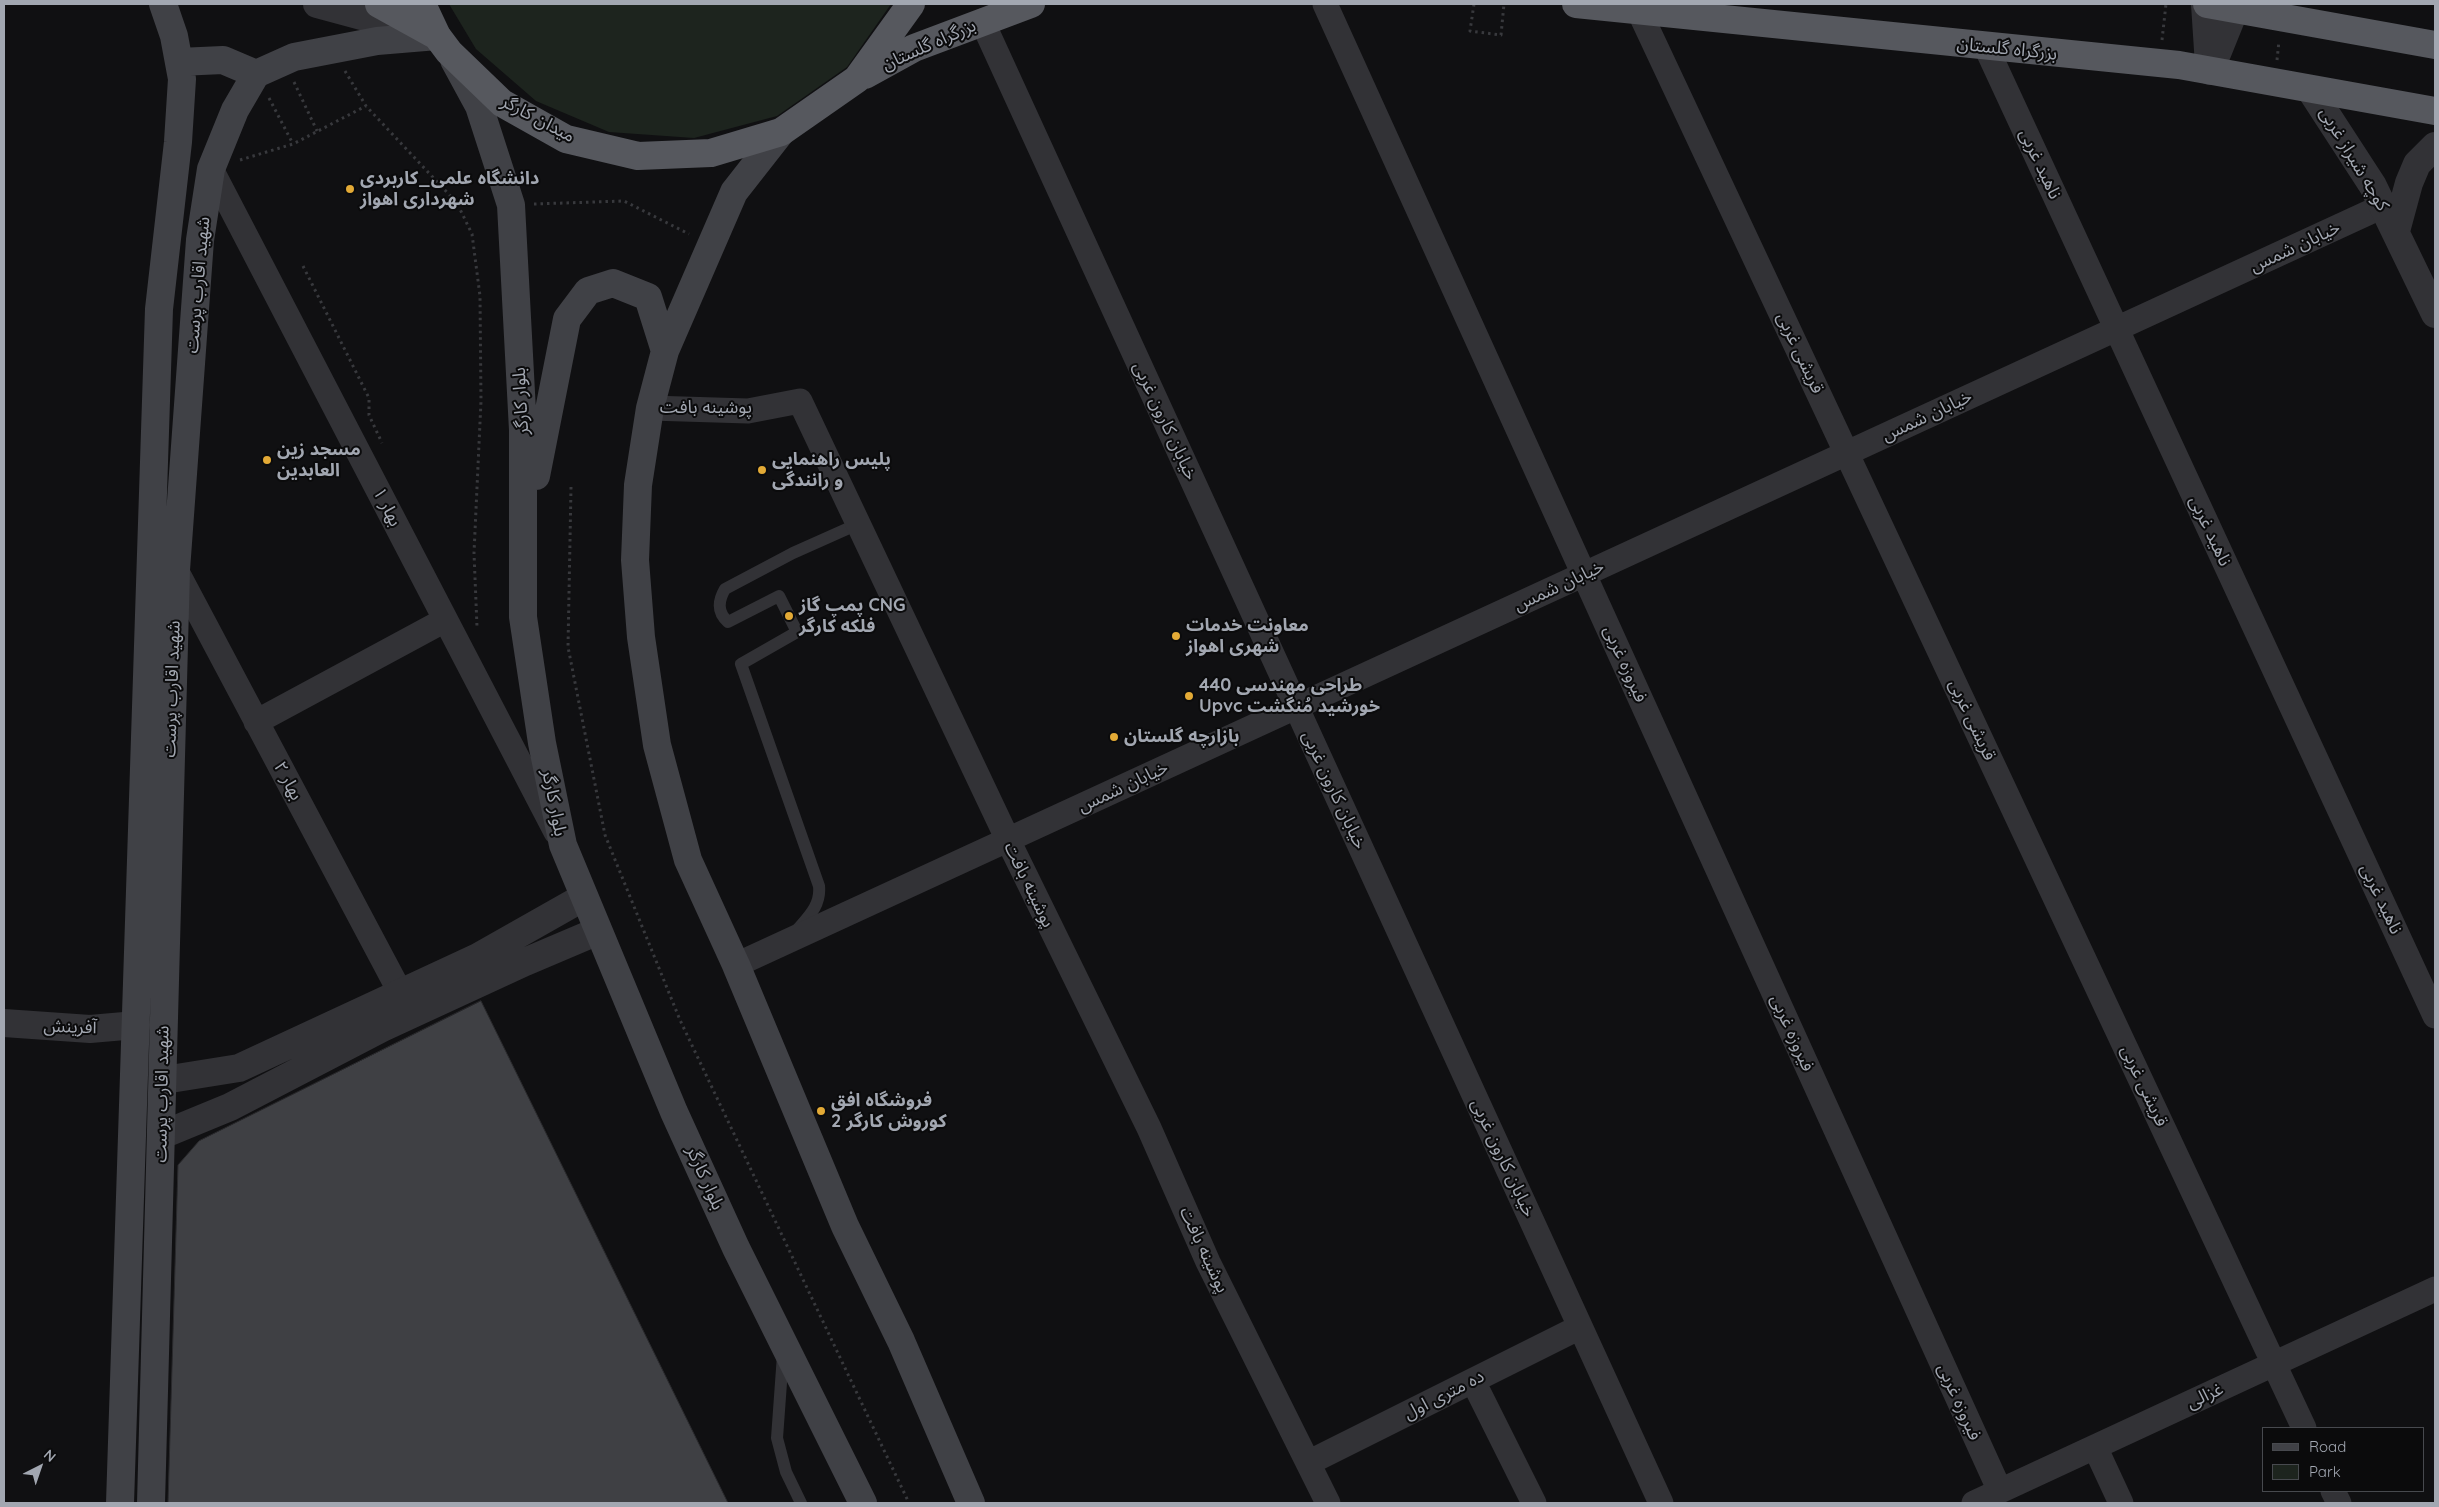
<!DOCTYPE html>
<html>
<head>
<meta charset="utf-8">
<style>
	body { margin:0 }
	#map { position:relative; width:2439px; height:1507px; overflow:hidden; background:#101012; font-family:Quicksand,sans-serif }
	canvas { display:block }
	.frame { position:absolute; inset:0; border:5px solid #a2a7b1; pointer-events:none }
	.legend { position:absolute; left:2262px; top:1427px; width:162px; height:65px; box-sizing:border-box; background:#0b0b0c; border:1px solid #47494e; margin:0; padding:6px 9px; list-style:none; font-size:15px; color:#a2a7b1 }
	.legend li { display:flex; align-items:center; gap:10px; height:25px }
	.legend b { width:25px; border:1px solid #47494e }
	.north { position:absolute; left:15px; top:1442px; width:50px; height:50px; -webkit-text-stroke:4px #0b0b0c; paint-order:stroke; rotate:41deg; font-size:14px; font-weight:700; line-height:20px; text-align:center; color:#a2a7b1 }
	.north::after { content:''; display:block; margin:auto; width:18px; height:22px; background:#a2a7b1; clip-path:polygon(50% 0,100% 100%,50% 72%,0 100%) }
</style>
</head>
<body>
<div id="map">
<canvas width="2439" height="1507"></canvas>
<div class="frame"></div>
<ul class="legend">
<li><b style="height:6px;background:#404146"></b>Road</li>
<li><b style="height:14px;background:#1d241e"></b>Park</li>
</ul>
<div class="north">N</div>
</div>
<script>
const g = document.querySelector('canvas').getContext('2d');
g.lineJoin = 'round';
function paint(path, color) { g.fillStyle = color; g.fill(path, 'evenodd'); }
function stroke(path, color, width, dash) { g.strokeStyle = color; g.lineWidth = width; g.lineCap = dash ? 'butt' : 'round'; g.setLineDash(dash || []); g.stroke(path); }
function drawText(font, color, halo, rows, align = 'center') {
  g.font = font + ' Quicksand,"Noto Sans Arabic",sans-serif'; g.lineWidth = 4; g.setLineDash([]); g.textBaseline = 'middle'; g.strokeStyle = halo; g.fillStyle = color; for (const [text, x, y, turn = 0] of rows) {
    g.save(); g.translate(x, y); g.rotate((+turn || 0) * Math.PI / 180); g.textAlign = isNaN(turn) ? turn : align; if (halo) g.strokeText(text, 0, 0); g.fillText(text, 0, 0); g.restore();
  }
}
const green = new Path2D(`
	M449,4H891L847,67L777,116L694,138L609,132L536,101L476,49Z`);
const building = new Path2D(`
	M481,1001L728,1503H168L178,1165L199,1141Z`);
const path = new Path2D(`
	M1474,4L1470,31L1501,35L1504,4
	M2162,40L2166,4
	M2277,60L2279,41
	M345,71L366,106L457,203L472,234L480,296L481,401L474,553L477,627
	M294,82L317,131
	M269,98L293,144
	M240,160L293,144L366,106
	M534,204L624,201L689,234
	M303,266L369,398V415L382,443
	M571,487L568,647L605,835L680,1020L909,1503`);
const service = new Path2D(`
	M797,930C809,916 821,905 819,886L741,664L797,632L779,596L728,622C717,612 718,601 725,589L793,553L858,524
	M783,1355L777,1438L786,1472L801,1503`);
const minor = new Path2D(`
	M1325,4L2000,1491
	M1639,11L2304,1428
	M982,21L1661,1503
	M1986,47L2435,1016
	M211,169L556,832
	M650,408L748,411L800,401L1008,840L1149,1128L1208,1262L1328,1503
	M176,570L400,992
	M256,722L445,620
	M736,965L2383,206
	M1473,1381L1534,1503
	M2095,1447L2121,1503
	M1308,1463L1580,1327
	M2333,1491L2339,1503
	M1974,1503L2435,1289`);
const tertiary = new Path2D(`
	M317,4L417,31
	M2205,4L2209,65
	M2210,71L2237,4
	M2310,89L2373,186L2435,314
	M2396,231L2409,183L2417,164L2435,146
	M4,1023L90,1029L136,1025
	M164,1080L239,1068L478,957L584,897
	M162,1135L230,1107L382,1028L525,962L598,931`);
const secondary = new Path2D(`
	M454,60L479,106L511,205L523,430V617L542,743L563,845L674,1112L736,1248L863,1503
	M179,62L223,60L256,74
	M781,132L734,192L665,351L650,408L638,485L635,560L641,637L657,745L688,860L736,965L845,1226L901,1341L971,1503
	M536,476L567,319L588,291L613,283L648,297L665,351
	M120,1503L159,309L178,142L182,79L174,36L163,4
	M151,1503L176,570L200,240L211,169L235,110L256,74L294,57L377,41L437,36`);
const trunk = new Path2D(`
	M379,4L437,36
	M422,4L437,36L449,52L502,103L566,139L638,156L711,153L781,132L857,79L911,4
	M1576,4L2179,65L2435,111
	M2207,4L2435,45
	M865,75L914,48L1031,4`);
const markers = [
	[350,189,5,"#e3aa36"],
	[267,460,5,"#e3aa36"],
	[762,470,5,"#e3aa36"],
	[789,616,5,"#e3aa36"],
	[1176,636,5,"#e3aa36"],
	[1189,696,5,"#e3aa36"],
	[1114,737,5,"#e3aa36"],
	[821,1111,5,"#e3aa36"]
];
const streetNames = [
	["بزرگراه گلستان",929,45,-24],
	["بزرگراه گلستان",2007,49,6],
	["میدان کارگر",538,119,28],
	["کوچه شیراز غربی",2354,159,59],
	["ناهید غربی",2040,164,65],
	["خیابان شمس",2295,247,-25],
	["شهید اقارب پرست",198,285,-85],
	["قریشی غربی",1800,353,65],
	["بلوار کارگر",521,401,-93],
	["پوشینه بافت",706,408],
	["خیابان شمس",1927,416,-25],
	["خیابان کارون غربی",1165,421,65],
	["بهار ۱",387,507,63],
	["ناهید غربی",2210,531,65],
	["خیابان شمس",1559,586,-25],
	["فیروزه غربی",1625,664,66],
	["شهید اقارب پرست",172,689,-88],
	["قریشی غربی",1972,720,65],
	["بهار ۲",288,781,62],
	["خیابان شمس",1123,787,-25],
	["خیابان کارون غربی",1334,790,65],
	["بلوار کارگر",554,803,79],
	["پوشینه بافت",1029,885,64],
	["ناهید غربی",2381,899,65],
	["آفرینش",70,1027,2],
	["فیروزه غربی",1792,1033,66],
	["قریشی غربی",2144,1086,65],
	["شهید اقارب پرست",162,1094,-89],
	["خیابان کارون غربی",1503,1158,65],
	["بلوار کارگر",705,1178,66],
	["پوشینه بافت",1204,1250,65],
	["ده متری اول",1444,1395,-27],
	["غزالی",2205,1396,-25],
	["فیروزه غربی",1959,1402,66]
];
const poiNames = [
	["دانشگاه علمی_کاربردی",360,179],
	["شهرداری اهواز",360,200],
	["مسجد زین",277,450],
	["العابدین",277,471],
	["پلیس راهنمایی",772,460],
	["و رانندگی",772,481],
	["پمپ گاز CNG",799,606],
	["فلکه کارگر",799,627],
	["معاونت خدمات",1186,626],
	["شهری اهواز",1186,647],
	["طراحی مهندسی 440",1199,686],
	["Upvc خورشید مُنگشت",1199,707],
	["بازارچه گلستان",1124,737],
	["فروشگاه افق",831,1101],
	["کوروش کارگر 2",831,1122]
];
paint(green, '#1d241e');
paint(building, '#3f4044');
stroke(building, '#2a2a2d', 1);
stroke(path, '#38393d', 3, [2.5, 4]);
stroke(service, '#323236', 12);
stroke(minor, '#323236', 25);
stroke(tertiary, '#323236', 28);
stroke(secondary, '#404146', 28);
stroke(trunk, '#56585e', 28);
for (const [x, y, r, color] of markers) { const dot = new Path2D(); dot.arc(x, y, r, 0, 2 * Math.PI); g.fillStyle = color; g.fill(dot); stroke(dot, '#0b0b0c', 2); }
drawText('18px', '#a2a7b1', '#0b0b0c', streetNames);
drawText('bold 18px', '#a2a7b1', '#0b0b0c', poiNames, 'left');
</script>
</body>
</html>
